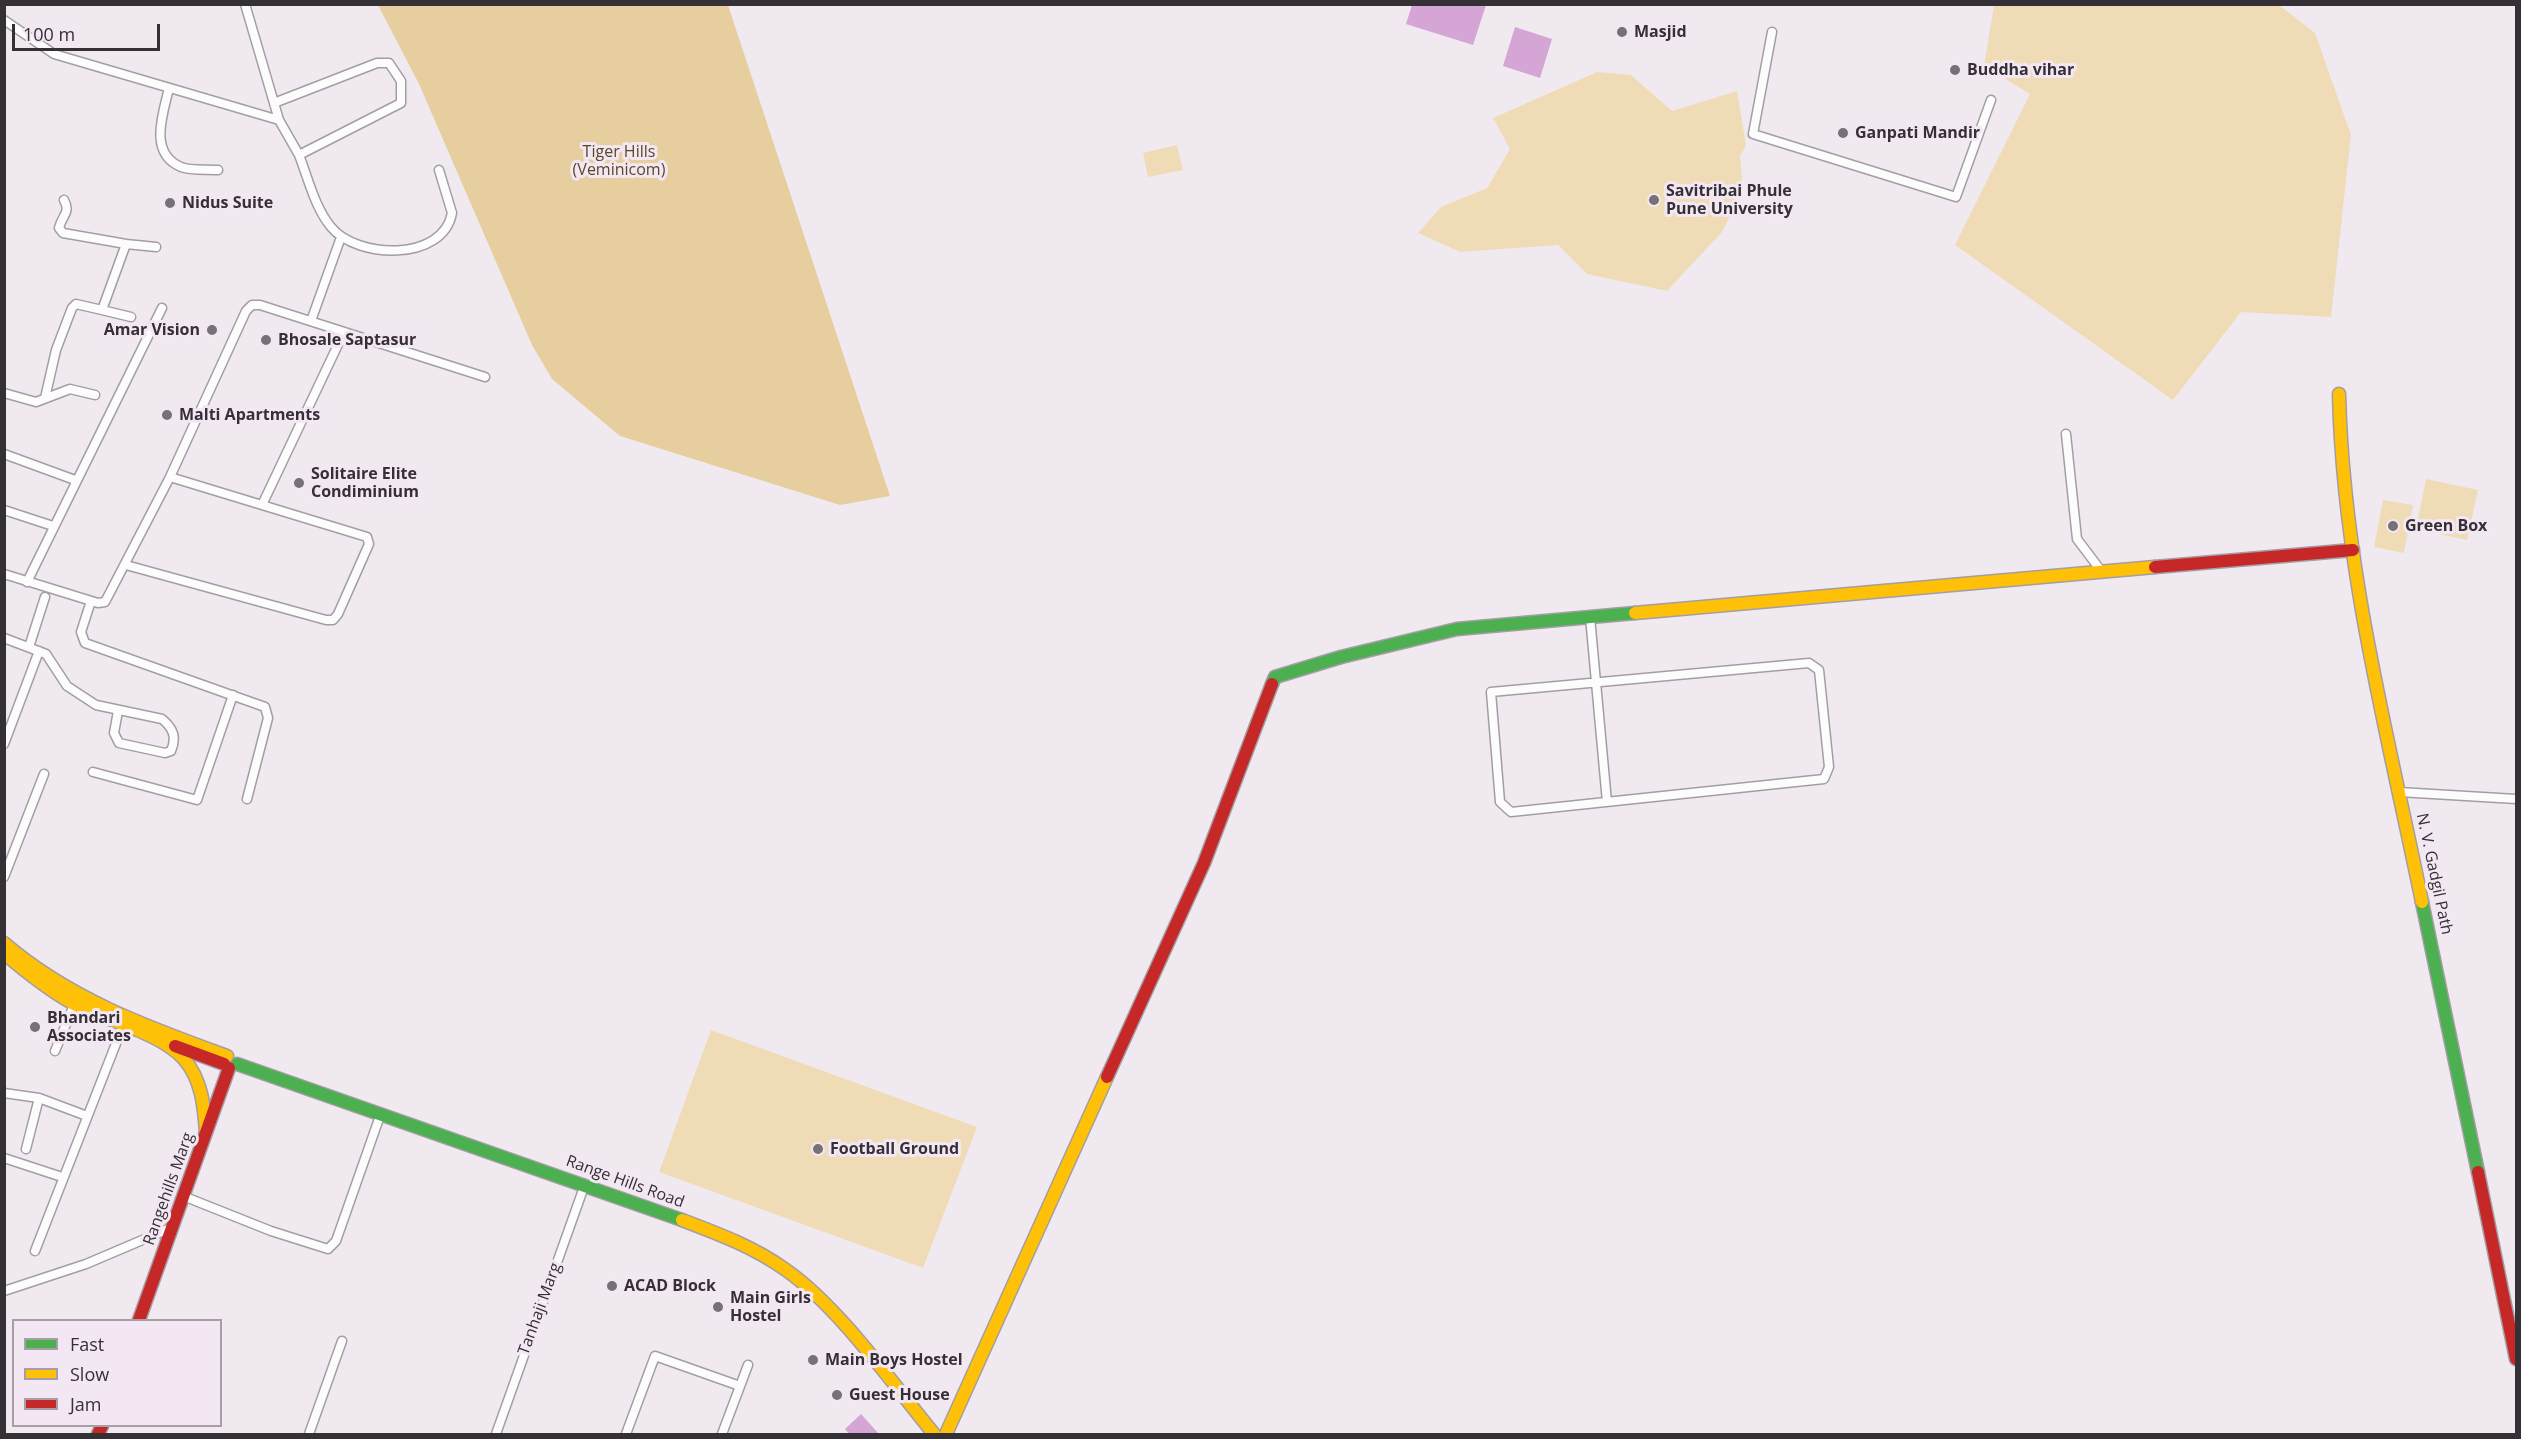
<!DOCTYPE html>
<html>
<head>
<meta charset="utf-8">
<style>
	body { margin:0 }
	#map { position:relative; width:2521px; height:1439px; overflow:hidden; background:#f0eaf0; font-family:"Open Sans",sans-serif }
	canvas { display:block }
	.frame { position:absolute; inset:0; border:6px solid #353035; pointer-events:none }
	.legend { position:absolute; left:12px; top:1319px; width:210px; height:108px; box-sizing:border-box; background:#f3e7f3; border:2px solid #a79ea7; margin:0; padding:8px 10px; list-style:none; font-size:18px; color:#353035 }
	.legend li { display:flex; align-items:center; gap:12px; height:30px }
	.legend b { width:30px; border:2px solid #a79ea7 }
	.scale { position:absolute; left:12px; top:24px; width:148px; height:27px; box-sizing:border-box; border:3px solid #353035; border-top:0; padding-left:8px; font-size:18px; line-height:21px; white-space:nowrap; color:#353035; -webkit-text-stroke:4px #f3e7f3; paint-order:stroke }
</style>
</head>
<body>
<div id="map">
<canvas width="2521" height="1439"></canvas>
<div class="frame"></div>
<ul class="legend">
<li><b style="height:8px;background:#4caf50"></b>Fast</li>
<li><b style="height:8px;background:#ffc107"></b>Slow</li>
<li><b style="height:8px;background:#c62828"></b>Jam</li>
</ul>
<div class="scale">100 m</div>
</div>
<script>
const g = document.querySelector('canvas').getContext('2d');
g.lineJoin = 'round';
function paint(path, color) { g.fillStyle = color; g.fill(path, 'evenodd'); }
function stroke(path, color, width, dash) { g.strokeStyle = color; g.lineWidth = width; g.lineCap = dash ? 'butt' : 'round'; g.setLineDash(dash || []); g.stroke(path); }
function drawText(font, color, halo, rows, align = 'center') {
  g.font = font + ' "Open Sans",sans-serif'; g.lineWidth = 6; g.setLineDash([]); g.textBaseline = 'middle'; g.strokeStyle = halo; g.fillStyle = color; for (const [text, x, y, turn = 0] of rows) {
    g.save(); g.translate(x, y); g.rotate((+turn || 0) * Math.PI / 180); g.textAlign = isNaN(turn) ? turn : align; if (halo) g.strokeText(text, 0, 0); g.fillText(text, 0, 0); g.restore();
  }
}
const green = new Path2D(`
	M1994,5H2279L2315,33L2351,135L2331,317L2241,312L2173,400L1955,245L2030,94L1984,66Z
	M1597,72L1631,75L1672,111L1737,91L1746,145L1740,156L1742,178L1738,200L1722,232L1667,291L1587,274L1558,245L1460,252L1418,233L1441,207L1487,188L1510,149L1493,118Z
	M1177,145L1183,170L1148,177L1143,153Z
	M2426,479L2478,490L2467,540L2416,529Z
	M2383,500L2413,505L2404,553L2374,547Z
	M711,1030L977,1127L923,1268L659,1172Z`);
const forest = new Path2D(`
	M378,5H728L890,496L840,505L620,436L552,379L532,345L419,84Z`);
const water = new Path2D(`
	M1412,5V4L1486,5L1473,45L1406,24Z
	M1515,27L1552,39L1540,78L1503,66Z
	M861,1414L879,1434H849L845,1429Z`);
const street = new Path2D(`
	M245,4L279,120
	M4,20L54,54L279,120L299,155L401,103V81L389,63H377L274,103
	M1772,32L1753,134L1956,197L1991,100
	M169,88C163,114 148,153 181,167C190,171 207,169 218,170
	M299,155C308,178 315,208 331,227C357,259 443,262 452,213L439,170
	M64,200C71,213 62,215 59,228L63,233L126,244L102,310L131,317
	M126,244L156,247
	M311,321L341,237
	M4,393L36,402L70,389L95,395
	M45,398L56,350L72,308L76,304L102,310
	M2066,434L2077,539L2102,572
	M4,454L75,480
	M262,505L344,332
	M4,510L53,526
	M126,565L326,620H333L338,614L369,544L367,537L170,477
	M4,574L98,603L105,602L170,477L246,311L252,305H260L485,377
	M27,582L162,308
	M91,601L81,632L85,643L265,707L268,718L247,799
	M1590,617L1607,802
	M4,638L46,654L67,686L96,705L162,719C173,728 177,737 171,751L165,753L119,743L114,733L118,711
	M29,647L45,597
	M1809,663L1819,670L1829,767L1824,779L1511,812L1500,802L1491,692Z
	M4,744L39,651
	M93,772L197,800L233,695
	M2399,792L2516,799
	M4,877L44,774
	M55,1051L76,1000
	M4,1093L39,1098L87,1116
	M26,1149L39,1098
	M4,1158L62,1177
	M183,1196L271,1231L328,1249L336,1241L381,1113
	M35,1251L124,1023
	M4,1291L86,1264L173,1227
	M309,1434L342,1341
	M496,1434L585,1184
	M626,1434L655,1356L740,1386
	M722,1434L748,1365`);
const fast = new Path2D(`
	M1272,684L1275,677L1341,657L1457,629L1635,613
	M2422,902L2478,1172
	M237,1064L682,1220`);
const slow = new Path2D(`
	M2339,394C2343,566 2388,735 2422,902
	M1635,613L2155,567
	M4,943C69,999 147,1027 227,1056
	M4,953C26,972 49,990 74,1004C106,1021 160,1032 184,1059C202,1080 204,1106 206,1132
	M682,1220C719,1234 754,1247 786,1270C839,1307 892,1383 934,1434
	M946,1434L1107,1077`);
const jam = new Path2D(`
	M2155,567L2353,550
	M175,1046L224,1064
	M1107,1077L1204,863L1272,684
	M2478,1172L2516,1359
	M139,1320L229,1068
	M98,1434L102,1426`);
const markers = [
	[1622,32,6,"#767176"],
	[1955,70,6,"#767176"],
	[1843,133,6,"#767176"],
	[1654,200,6,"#767176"],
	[170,203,6,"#767176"],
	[212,330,6,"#767176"],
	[266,340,6,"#767176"],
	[167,415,6,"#767176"],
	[299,483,6,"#767176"],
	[2393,526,6,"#767176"],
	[35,1027,6,"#767176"],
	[818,1149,6,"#767176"],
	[612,1286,6,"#767176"],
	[718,1307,6,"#767176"],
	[813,1360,6,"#767176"],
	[837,1395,6,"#767176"]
];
const poiNames = [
	["Masjid",1634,32],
	["Buddha vihar",1967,70],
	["Ganpati Mandir",1855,133],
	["Savitribai Phule",1666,191],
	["Pune University",1666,209],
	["Nidus Suite",182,203],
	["Amar Vision",200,330,"right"],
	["Bhosale Saptasur",278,340],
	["Malti Apartments",179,415],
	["Solitaire Elite",311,474],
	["Condiminium",311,492],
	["Green Box",2405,526],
	["Bhandari",47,1018],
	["Associates",47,1036],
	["Football Ground",830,1149],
	["ACAD Block",624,1286],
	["Main Girls",730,1298],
	["Hostel",730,1316],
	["Main Boys Hostel",825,1360],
	["Guest House",849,1395]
];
const parkNames = [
	["Tiger Hills",619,152],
	["(Veminicom)",619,170]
];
const streetNames = [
	["N. V. Gadgil Path",2434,874,78],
	["Range Hills Road",625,1182,20],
	["Rangehills Marg",169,1189,-70],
	["Tanhaji Marg",540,1309,-70]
];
paint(green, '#efdcb7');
paint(forest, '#e6ce9f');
paint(water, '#d4a5d5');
stroke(street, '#a39ea3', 11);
stroke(fast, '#a39ea3', 15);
stroke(slow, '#a39ea3', 15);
stroke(jam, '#a39ea3', 15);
stroke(street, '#fdfcfd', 8);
stroke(fast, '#4caf50', 12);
stroke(slow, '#ffc107', 12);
stroke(jam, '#c62828', 12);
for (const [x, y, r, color] of markers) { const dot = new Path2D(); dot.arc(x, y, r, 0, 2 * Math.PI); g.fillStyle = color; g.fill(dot); stroke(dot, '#f3e7f3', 2); }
drawText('bold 16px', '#353035', '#f3e7f3', poiNames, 'left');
drawText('16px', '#5a4a24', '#f3e7f3', parkNames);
drawText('16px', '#353035', '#f3e7f3', streetNames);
</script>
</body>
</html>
